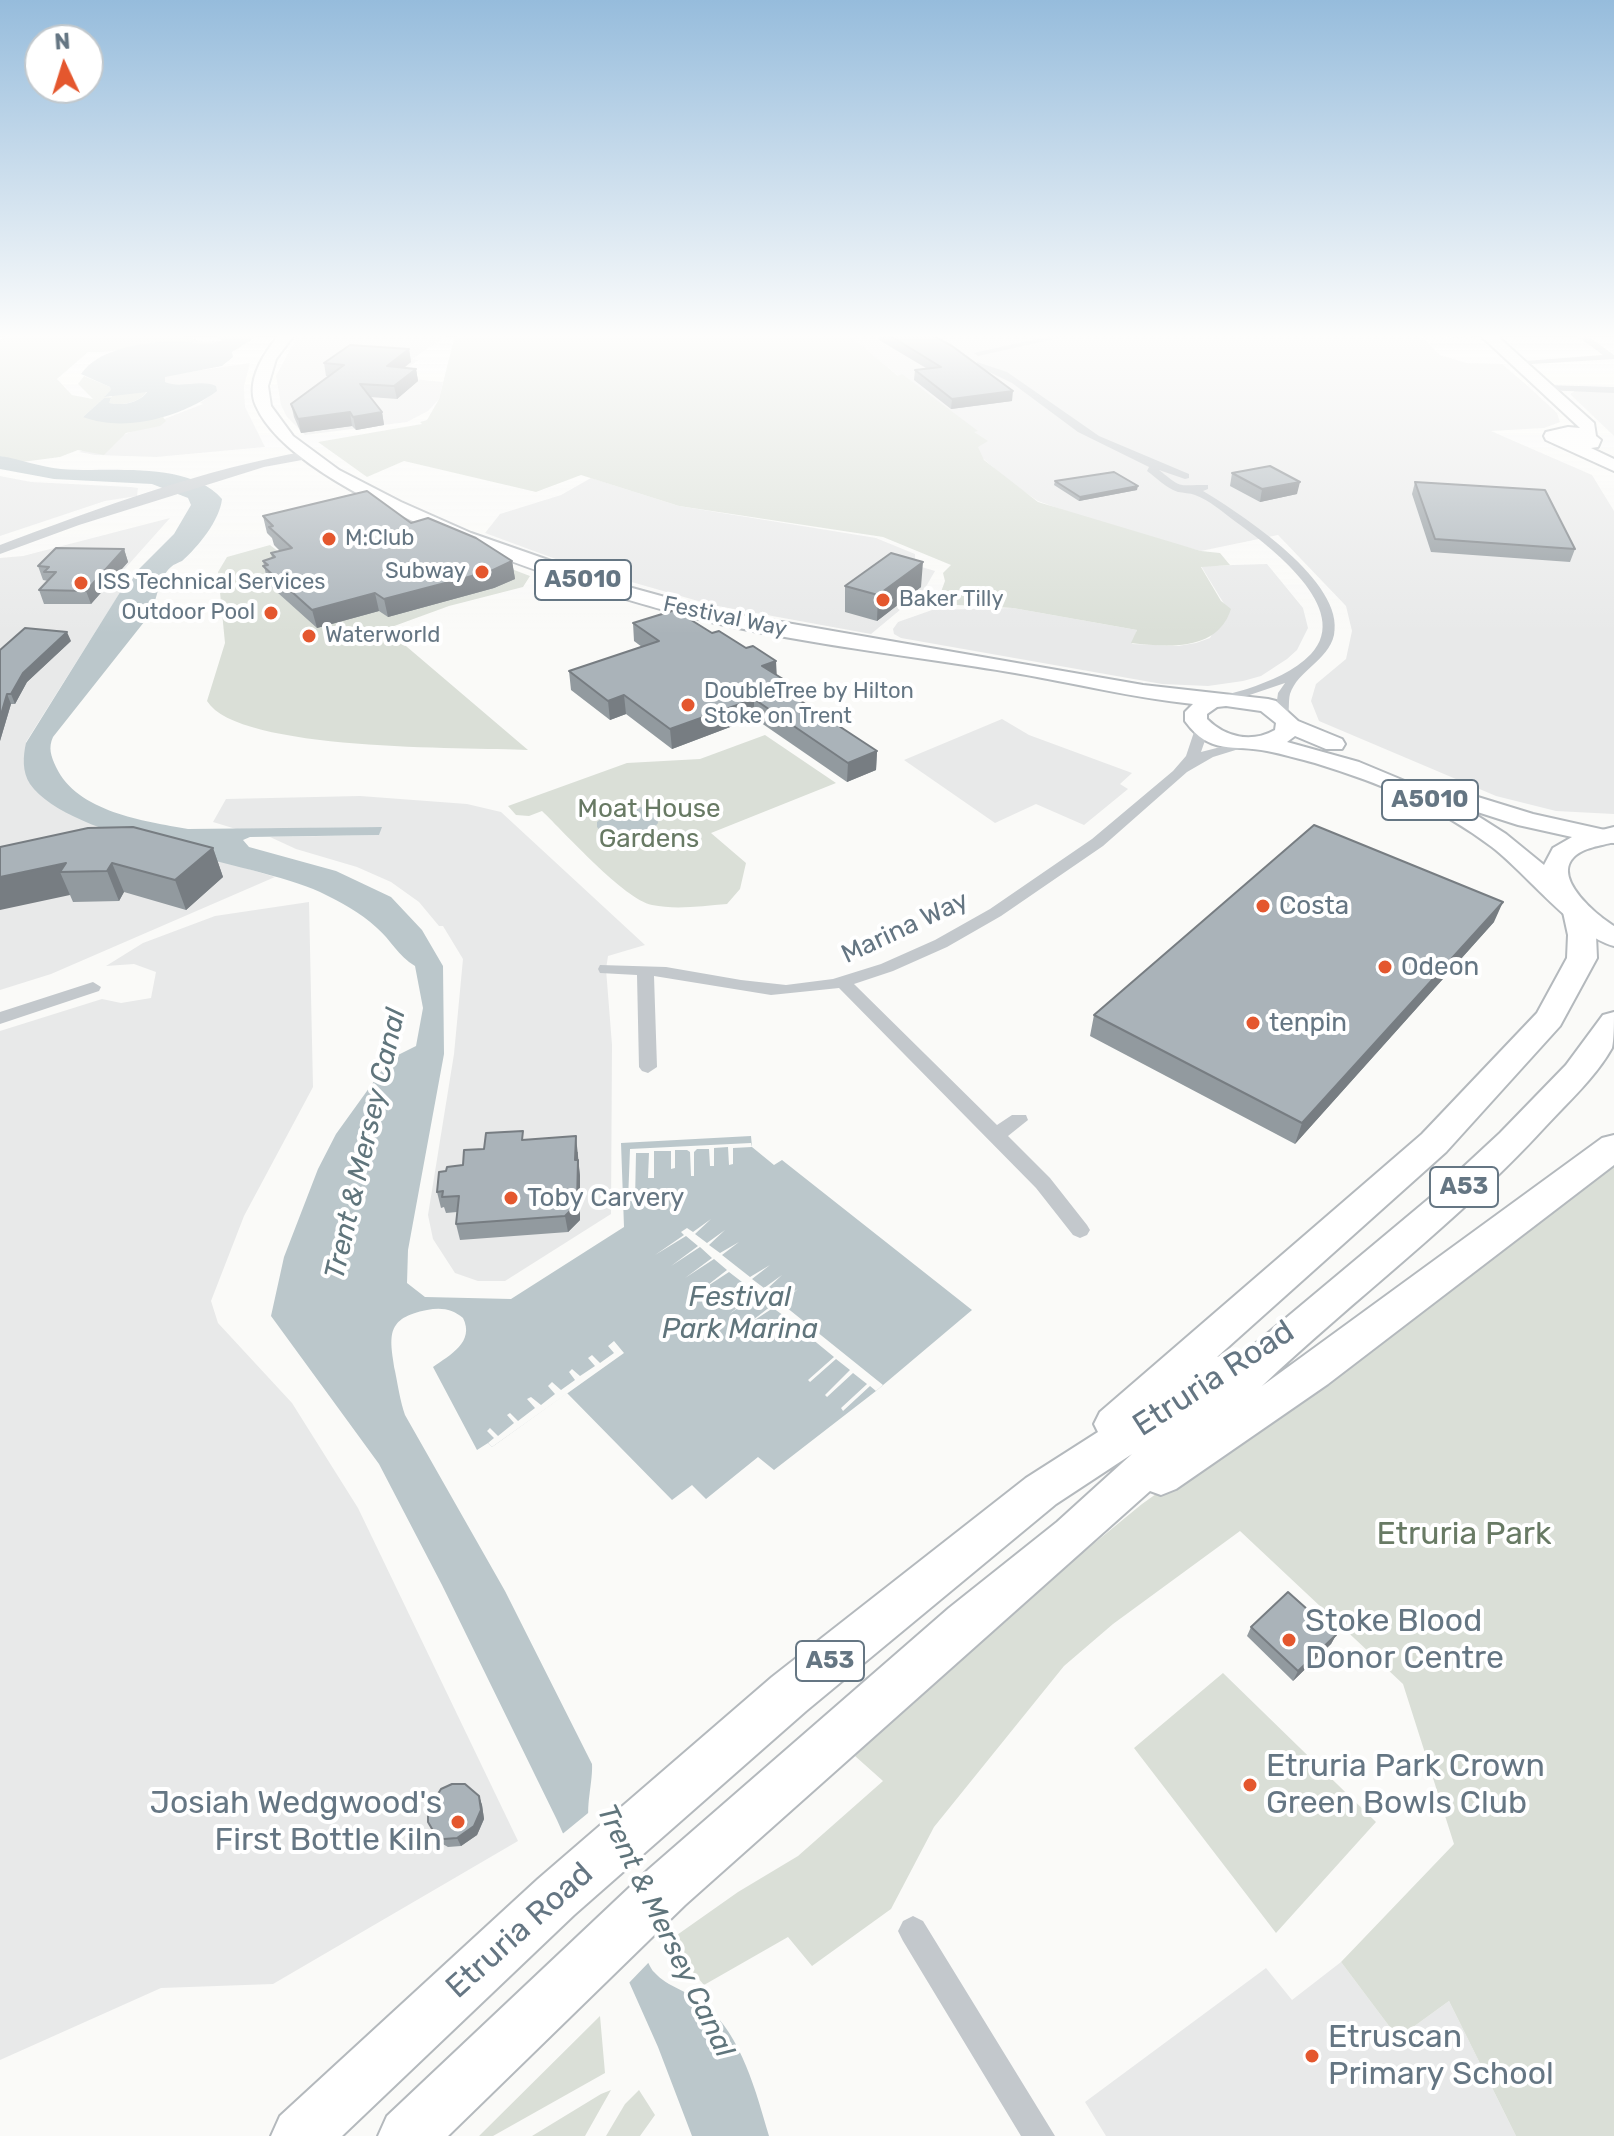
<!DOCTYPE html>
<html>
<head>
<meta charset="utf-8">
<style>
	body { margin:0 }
	#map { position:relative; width:1614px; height:2136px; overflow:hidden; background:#fafaf8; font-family:Rubik,sans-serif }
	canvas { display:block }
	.north { position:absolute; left:24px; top:24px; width:80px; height:80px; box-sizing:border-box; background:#fff; border:2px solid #c1c8cd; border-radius:50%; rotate:356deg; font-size:22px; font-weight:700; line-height:32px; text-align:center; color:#657683 }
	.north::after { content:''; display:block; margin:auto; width:28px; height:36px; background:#e4572e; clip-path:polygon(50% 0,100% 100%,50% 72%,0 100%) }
</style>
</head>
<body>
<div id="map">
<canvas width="1614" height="2136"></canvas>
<div class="north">N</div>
</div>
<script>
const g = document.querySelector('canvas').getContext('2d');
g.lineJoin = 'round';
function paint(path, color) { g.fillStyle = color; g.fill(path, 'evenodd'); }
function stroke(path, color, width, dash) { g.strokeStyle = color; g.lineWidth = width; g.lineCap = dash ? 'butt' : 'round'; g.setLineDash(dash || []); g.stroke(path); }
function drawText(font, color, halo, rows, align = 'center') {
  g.font = font + ' Rubik,sans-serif'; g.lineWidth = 8; g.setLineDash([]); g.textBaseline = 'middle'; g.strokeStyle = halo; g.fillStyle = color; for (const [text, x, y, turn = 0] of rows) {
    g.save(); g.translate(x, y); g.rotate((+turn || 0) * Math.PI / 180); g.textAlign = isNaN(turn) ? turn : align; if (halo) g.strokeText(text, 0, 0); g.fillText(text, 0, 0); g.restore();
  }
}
const built = new Path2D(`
	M298,335H448L412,359L418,360L395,377L443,382L439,399L428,411L407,422L305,435L287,417L281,405L276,376Z
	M849,335H1470L1472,338L1422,337L1440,355L1466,363L1502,364L1529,387L1557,413L1560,422L1544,428L1491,431L1592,475L1614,511V814L1556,811L1496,796L1319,721L1311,701L1316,684L1346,659L1352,631L1346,606L1278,535L1201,551L1106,526L1038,501L1011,483L979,455L921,395Z
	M250,363L244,386L245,407L265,447L156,457L95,455L79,452L203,404L200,403L216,391L171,385L165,382V377L169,375Z
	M1575,391L1614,392V436L1570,394Z
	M0,476L31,482L131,487L138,488L137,496L105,501L0,536Z
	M591,478L679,506L876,538L915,554V565L935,571L924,590L871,634L712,605L572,565L485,533L500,514L561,495Z
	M170,518L113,582L126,583L26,742L45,797L76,817L275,877L51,974L0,990V558L23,556Z
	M1267,564L1303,608L1308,628L1297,650L1287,659L1261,676L1243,681L1208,686L1162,684L901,638L894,634L893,629L898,622L932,610L1013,608L1137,630L1132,644L1178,646L1196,643L1210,638L1226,607L1201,566Z
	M1002,719L1029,735L1132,773L1120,784L1128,789L1084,825L1036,804L995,823L904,760Z
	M360,796L467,804L501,812L645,945L608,956L606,969L612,1045L611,1214L505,1281H478L455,1273L433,1239L428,1215L454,1054L463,959L443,926H439L419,902L391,882L357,867L296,849L270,837L379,835L381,827L236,829L213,822L226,799Z
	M309,902L313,1087L244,1216L211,1301L218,1323L292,1403L358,1508L518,1841L273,1984L161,1988L0,2060V1031L102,999L121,1003L151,998L156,972L134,964L106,966L143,943L215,916Z
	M1341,1962L1398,2038L1449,2001L1516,2136H1106L1085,2102L1266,1968L1292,2000Z`);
const green = new Path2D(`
	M6,335H182L203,342L222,341C203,348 179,342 158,343C134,345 113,354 88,352L57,379L72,395L93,399L78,384L84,376L110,387L112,390L105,396L111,397L116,393L147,391C140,403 122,406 108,403L111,399L104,398L83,417L146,420L163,417L166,421L160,426L126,433L104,455L78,450L60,457L22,462L0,456V340Z
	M455,335H849L898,376L902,374L978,431L974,432L988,441L978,447L984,460L1038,502L1201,551L1220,553L1230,565L1201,567L1221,601L1231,609C1217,652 1168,647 1131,643L1137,630L1013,608L957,605L938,600L945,581L943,573L951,565L883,537L679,506L581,475L536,492L404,461L367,477L318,442L422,424L420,422L427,420L439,399Z
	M270,545L293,563L501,565L530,576L523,587L449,606L386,629L528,750C466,747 238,752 207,701L225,643L218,572L227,557Z
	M765,735L836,783L711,833L746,863L740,889L727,904C702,906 676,910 652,905C624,899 565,833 542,811L529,816L516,815L508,806L627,763L700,759Z
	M1614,1166V2136H1516L1449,2001L1398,2038L1341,1962L1454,1844L1403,1684L1240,1531L1113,1624L1064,1666L934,1827L891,1909L812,1966L788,1937L704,1985L667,1942L738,1892L798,1856L883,1781L855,1756L914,1691L1142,1504Z
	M1223,1673L1376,1822L1276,1933L1134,1748Z
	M600,2016L605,2073L493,2136H479Z
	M611,2090L585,2136H532L601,2094Z
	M639,2090L655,2115L640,2136H606L625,2104Z`);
const water = new Path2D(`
	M217,335H259L232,352L233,357L222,366L165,377V382C181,389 199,379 216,386L217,391C182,417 125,433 83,417L104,398H111L109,403C122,406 139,403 147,392L104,397L111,390L110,387L81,374C100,346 153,340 185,342C198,343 209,346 222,341Z
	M0,456C20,459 40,467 61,469C107,473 188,460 222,499C220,520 198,547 182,561C178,563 174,564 171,567C157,579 158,602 148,617L53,737C48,748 51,756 56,767C77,812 144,821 188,829L382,827L379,835L250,837L243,840L249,847L336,871L391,897L422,930L443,966L444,1054L408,1250L407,1283L425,1297L511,1299L624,1227L621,1143L751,1136L752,1147L774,1165L782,1160L972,1310L876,1391L774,1470L758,1457L706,1499L692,1485L672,1500L567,1393L492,1447L488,1443L477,1450L433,1367C450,1355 475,1342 463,1318C453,1309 441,1307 427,1310C386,1318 389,1335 395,1371C398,1386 400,1400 405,1415L505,1591L592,1764C593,1780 586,1806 589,1819C595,1838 644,1961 654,1972C668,1988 690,1991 705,2005C742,2036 756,2092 769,2136H692L658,2047L557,1820L442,1585L379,1464L271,1316L284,1257L318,1169L336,1134L390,1059L416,1046L423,1008L415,966C398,956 391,940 377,928C360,912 340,902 320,892C252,861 70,841 30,784C22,772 23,756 26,743L127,581L174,534L191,505L188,498L152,484L54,479L0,469Z
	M635,806C646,808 657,811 658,823C645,842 612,847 597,827V822L614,808Z`);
const pier = new Path2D(`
	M751,1143L752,1147L733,1148V1164L729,1165L728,1147L714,1148V1166H710L709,1149H697L694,1152V1176H691L690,1152L687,1150H675V1168L671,1169V1151H654V1178H648L649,1153H636L635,1201H628L630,1149Z
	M711,1219L695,1234L707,1243L725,1230L709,1245L720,1253L739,1242L722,1255L750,1277L770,1265L752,1279L764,1288L782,1275L766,1290L780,1301L798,1289L781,1303L883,1385L876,1391L870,1386L843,1411L841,1408L867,1384L853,1373L827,1397L825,1395L850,1370L836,1359L810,1382L808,1380L834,1357L789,1320L760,1340L787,1318L773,1308L744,1327L771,1306L758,1295L729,1314L756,1294L745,1284L715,1303L742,1282L729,1272L700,1291L727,1270L714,1259L685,1278L712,1258L700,1247L671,1266L698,1246L686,1236L655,1255L684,1235L681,1232L687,1228L693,1232Z
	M614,1341L624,1353L492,1447L488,1443L494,1438L487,1431L490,1428L498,1436L514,1423L507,1415L510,1413L518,1421L535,1408L527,1399L531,1397L541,1405L555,1394L548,1386L552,1382L561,1390L575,1380L569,1372L572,1369L580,1376L595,1366L588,1358L592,1355L600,1363L614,1353L608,1346Z
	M593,1809L592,1815L652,1959L626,1986L560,1836Z`);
const minor = new Path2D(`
	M1054,335H1072L978,356L974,353Z
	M1576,335H1586L1614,355V359L1516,365L1512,362L1603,355Z
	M977,362L1007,372L1099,436L1189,474V478L1185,479L1159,470C1185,491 1178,484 1208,485V489L1203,491C1241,514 1346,582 1334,635C1328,661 1298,670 1290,694C1288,702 1290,710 1287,718H1277L1275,715L1278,693L1285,683L1226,703L1219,699C1227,693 1238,692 1247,689C1270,681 1295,671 1311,654C1354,609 1268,545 1236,522C1224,513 1209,500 1195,495C1190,493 1183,493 1178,492C1166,488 1157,478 1147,471L1149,467L1078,432L1012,383L977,366Z
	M1546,385L1614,387V393L1543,390Z
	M1202,725L1209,729L1201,752L1248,740L1255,744L1213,757L1187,772L1103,846L1001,916L947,947L893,971L854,984L997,1125L1012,1115H1026L1028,1120L1008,1136L1050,1178L1087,1225L1090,1230L1087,1235L1080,1238L1073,1235L1036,1188L839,988L771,995L654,976L657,1067L648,1073L642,1071L639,1067L637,975L600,973L598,969L600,965L666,967L741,980L786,985L833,979L881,964L935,940L990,909L1092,839L1173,771L1186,756L1195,729Z
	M93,982L101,987L99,991L0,1024V1012Z
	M913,1916L923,1921L1055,2136H1021L903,1941L898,1931L903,1921Z`);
const tertiary = new Path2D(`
	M308,451L313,452V458L264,467L79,525L0,554V545C99,508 203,469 308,451Z`);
const primary = new Path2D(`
	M279,335H294L276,359L268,386L271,406L293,436L339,470L401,502L471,533L614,583L712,610L1143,685L1268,699L1276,701L1298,721L1342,739L1345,744L1342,749H1326L1295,736L1287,742L1359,762L1443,797L1447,792L1455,790L1533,814L1614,832V842C1601,846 1583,847 1573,858C1553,880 1598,916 1614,926V946C1575,936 1526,873 1492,847C1440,807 1377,782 1315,763C1299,759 1283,754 1267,751C1234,744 1210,756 1185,721V712L1193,704C1133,698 1074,683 1015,673C913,656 811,645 711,622C608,598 299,504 256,406C245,382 264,353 279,335ZM1226,706L1261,711L1276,723L1275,730C1252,743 1226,738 1207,719V714L1217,707ZM1465,808L1518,825L1572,837L1553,848L1544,865L1506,834Z`);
const trunk = new Path2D(`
	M1480,335H1496L1594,423L1596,436L1601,440L1598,447L1591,448L1614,459V471L1546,440L1544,436L1546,432L1568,427L1580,428Z
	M1614,827V843L1602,842L1598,836L1602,830Z
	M1577,903L1587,906L1596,935L1597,958L1560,1026L1446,1152L1217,1357L1233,1351L1243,1354L1432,1196L1500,1133L1566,1065L1603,1015L1614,1012C1614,1023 1614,1039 1612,1048C1595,1078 1568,1102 1545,1127C1459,1221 1355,1298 1262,1386L1602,1138L1614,1135V1165L1328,1384L1176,1489L1161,1495L1150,1491L685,1905L448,2136H378L387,2116L649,1869L949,1608L1057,1522L1132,1454L1056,1504L806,1711L574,1915L342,2136H271L280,2116L538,1879L772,1677L1026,1478L1098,1432L1094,1424L1100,1412L1422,1134L1537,1013L1567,958L1568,935L1563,912L1567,906Z`);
const wall = new Path2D(`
	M879,335H932L1012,401L951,409L914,380L915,370L926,368L879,340Z
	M409,349L411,362L404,368L416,369L418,381L397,399L370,397L382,412L384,425L356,430L352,426L301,433L294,417L291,404L329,376H326L324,363Z
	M1232,473L1297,494L1260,502L1230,486Z
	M1055,481L1137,490L1079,501L1054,485Z
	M1415,482L1575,549L1570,562L1431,552L1412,494Z
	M263,516L411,523L512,561L515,579L494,588L388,617L379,611L317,628L268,584L263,561L272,558L271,553L280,551L274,545L272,538L267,533Z
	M124,549L128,562L91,604H44L39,590L48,581L43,580L38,566Z
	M845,586L921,587L877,621L845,612Z
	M633,623L777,675L791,694L877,751L876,770L847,782L754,718L672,749L626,714L610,720L571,690L569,671L642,647L634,641Z
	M71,641L27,682L15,704H11L0,741V650Z
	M0,847L213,848L223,877L186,910L124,892L119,901L73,902L70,895Z
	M1494,922L1295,1144L1090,1036L1094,1015Z
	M525,1139L578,1152V1161L580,1176V1220L568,1232L460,1240L456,1224L457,1212L446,1213L444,1207L441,1208L437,1192L463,1165L484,1149Z
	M1251,1627L1336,1635L1331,1644L1293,1681L1247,1636Z
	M479,1796L482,1805L484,1819L477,1835L461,1846L448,1847L439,1842L428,1822Z`);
const shadedWall = new Path2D(`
	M409,349L411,362L389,379L387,366Z
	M416,369L418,381L397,399L394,386Z
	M1013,391L1012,401L951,409L952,399Z
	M350,412L352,426L301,433L298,419Z
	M382,412L384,425L356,430L353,417Z
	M1300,482L1297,494L1260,502L1262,489Z
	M1138,486L1137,490L1079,501L1080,497Z
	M124,549L128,562L91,604L86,591Z
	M512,561L515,579L494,588L388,617L384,599Z
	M923,562L921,587L877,621L878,595Z
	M375,593L379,611L317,628L312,610Z
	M67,632L71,641L27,682L15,704L11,694L23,673Z
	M776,661L777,679L762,666Z
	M791,684V703L781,688Z
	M7,694L11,704L0,741V718Z
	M624,695L626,714L610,720L608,701Z
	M754,699V718L672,749L670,729Z
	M877,751L876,770L847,782L848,763Z
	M213,848L223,877L186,910L175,880Z
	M66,863L60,872L70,895L0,910V877Z
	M112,863L124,892L119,901L107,871Z
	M1503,902L1494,922L1295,1144L1302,1123Z
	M576,1136L580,1176V1220L568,1232L565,1216L575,1160Z
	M1336,1635L1331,1644L1293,1681L1298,1671Z
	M479,1796L482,1805L484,1819L477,1835L461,1846L457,1838Z`);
const building = new Path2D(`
	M889,335H932L952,346L1013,391L952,399L915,370L941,367Z
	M350,345L409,349L387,366L416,369L394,386L360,384L382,412L353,417L350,412L298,419L291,404L344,365L324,363Z
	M1270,466L1300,482L1262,489L1232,473Z
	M1114,472L1138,486L1080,497L1055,481Z
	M1415,482L1545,490L1575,549L1435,539Z
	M367,491L411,523L428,518L476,538L512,561L491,571L384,599L375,593L312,610L263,566L268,565L263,561L275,557L271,553L292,548L269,527L273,526L263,516Z
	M56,548L124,549L86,591L39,590L56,572H44L49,567L38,566Z
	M891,553L923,562L878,595L845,586Z
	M675,610L712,633L719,631L746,648L753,646L776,661L762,666L791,684L781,688L877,751L848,763L754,699L670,729L624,695L608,701L569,671L659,641L633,623Z
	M25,628L67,632L23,673L11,694H7L0,718V650Z
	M1314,825L1503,902L1302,1123L1094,1015Z
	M133,827L213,848L175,880L112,863L107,871L60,872L66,863L0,877V847L88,828Z
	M523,1131L522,1140L576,1136L575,1160H578L577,1204L565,1216L456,1224L459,1196L442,1197L443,1191L437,1192L439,1172L446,1171L447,1167L463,1165L464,1150L484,1149L486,1133Z
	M1288,1592L1336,1635L1298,1671L1251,1627Z
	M452,1784H465L479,1796L481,1810L474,1826L457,1838L444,1839L435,1834L428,1822V1810L441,1789Z`);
const markers = [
	[329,539,8,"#e4572e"],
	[482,572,8,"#e4572e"],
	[81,583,8,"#e4572e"],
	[883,600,8,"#e4572e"],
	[271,613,8,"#e4572e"],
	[309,636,8,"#e4572e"],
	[688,705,8,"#e4572e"],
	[1263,906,8,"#e4572e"],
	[1385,967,8,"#e4572e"],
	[1253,1023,8,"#e4572e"],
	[511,1198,8,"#e4572e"],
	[1289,1640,8,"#e4572e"],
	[1250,1785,8,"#e4572e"],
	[458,1822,8,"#e4572e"],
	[1312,2056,8,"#e4572e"]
];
const farPoinames = [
	["M:Club",345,539],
	["Subway",466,572,"right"],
	["ISS Technical Services",97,583],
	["Baker Tilly",899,600],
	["Outdoor Pool",255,613,"right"],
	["Waterworld",325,636],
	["DoubleTree by Hilton",704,692],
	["Stoke on Trent",704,717]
];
const farStreetnames = [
	["Festival Way",725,617,12]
];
const shields = [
	[583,580,96],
	[1430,800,96],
	[1464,1187,68],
	[830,1661,68]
];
const shieldNames = [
	["A5010",583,580],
	["A5010",1430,800],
	["A53",1464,1187],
	["A53",830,1661]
];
const parkNames = [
	["Moat House",649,809],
	["Gardens",649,839]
];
const poiNames = [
	["Costa",1279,906],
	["Odeon",1401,967],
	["tenpin",1269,1023],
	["Toby Carvery",527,1198]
];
const streetNames = [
	["Marina Way",905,928,-25]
];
const waterNames = [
	["Trent & Mersey Canal",366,1144,-77],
	["Festival",740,1298],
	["Park Marina",740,1330],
	["Trent & Mersey Canal",665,1931,64]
];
const nearStreetnames = [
	["Etruria Road",1214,1379,-33],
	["Etruria Road",520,1931,-42]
];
const nearParknames = [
	["Etruria Park",1464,1535]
];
const nearPoinames = [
	["Stoke Blood",1305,1622],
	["Donor Centre",1305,1659],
	["Etruria Park Crown",1266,1767],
	["Green Bowls Club",1266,1804],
	["Josiah Wedgwood's",442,1804,"right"],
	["First Bottle Kiln",442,1841,"right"],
	["Etruscan",1328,2038],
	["Primary School",1328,2075]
];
paint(built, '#e8e9e9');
paint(green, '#dadfd7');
paint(water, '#bbc7cb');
paint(pier, '#fafaf8');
stroke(primary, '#b5babe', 4);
stroke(trunk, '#b4b9bd', 4);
paint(minor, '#c3c8cc');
paint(tertiary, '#c3c8cc');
paint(primary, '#fff');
paint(trunk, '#fff');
paint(wall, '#929a9f');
paint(shadedWall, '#777d82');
paint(building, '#aab3b9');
stroke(building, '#777d82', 2);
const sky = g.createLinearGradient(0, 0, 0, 634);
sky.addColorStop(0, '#96bcdc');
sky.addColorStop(0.53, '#fdfdfc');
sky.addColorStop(1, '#fdfdfc00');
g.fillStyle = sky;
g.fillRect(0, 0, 1614, 634);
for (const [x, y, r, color] of markers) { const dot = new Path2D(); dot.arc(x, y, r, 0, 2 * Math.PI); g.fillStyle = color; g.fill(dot); stroke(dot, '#fff', 3); }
drawText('22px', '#657683', '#fff', farPoinames, 'left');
drawText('22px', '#657683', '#fff', farStreetnames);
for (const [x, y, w] of shields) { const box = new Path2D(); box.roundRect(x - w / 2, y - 20, w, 40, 6); g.fillStyle = '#fff'; g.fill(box); stroke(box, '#657683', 2); }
drawText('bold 24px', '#657683', null, shieldNames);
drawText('26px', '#687a64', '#fff', parkNames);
drawText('26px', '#657683', '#fff', poiNames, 'left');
drawText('26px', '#657683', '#fff', streetNames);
drawText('italic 28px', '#60757c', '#fff', waterNames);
drawText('32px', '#657683', '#fff', nearStreetnames);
drawText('32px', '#687a64', '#fff', nearParknames);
drawText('32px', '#657683', '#fff', nearPoinames, 'left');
</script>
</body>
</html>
